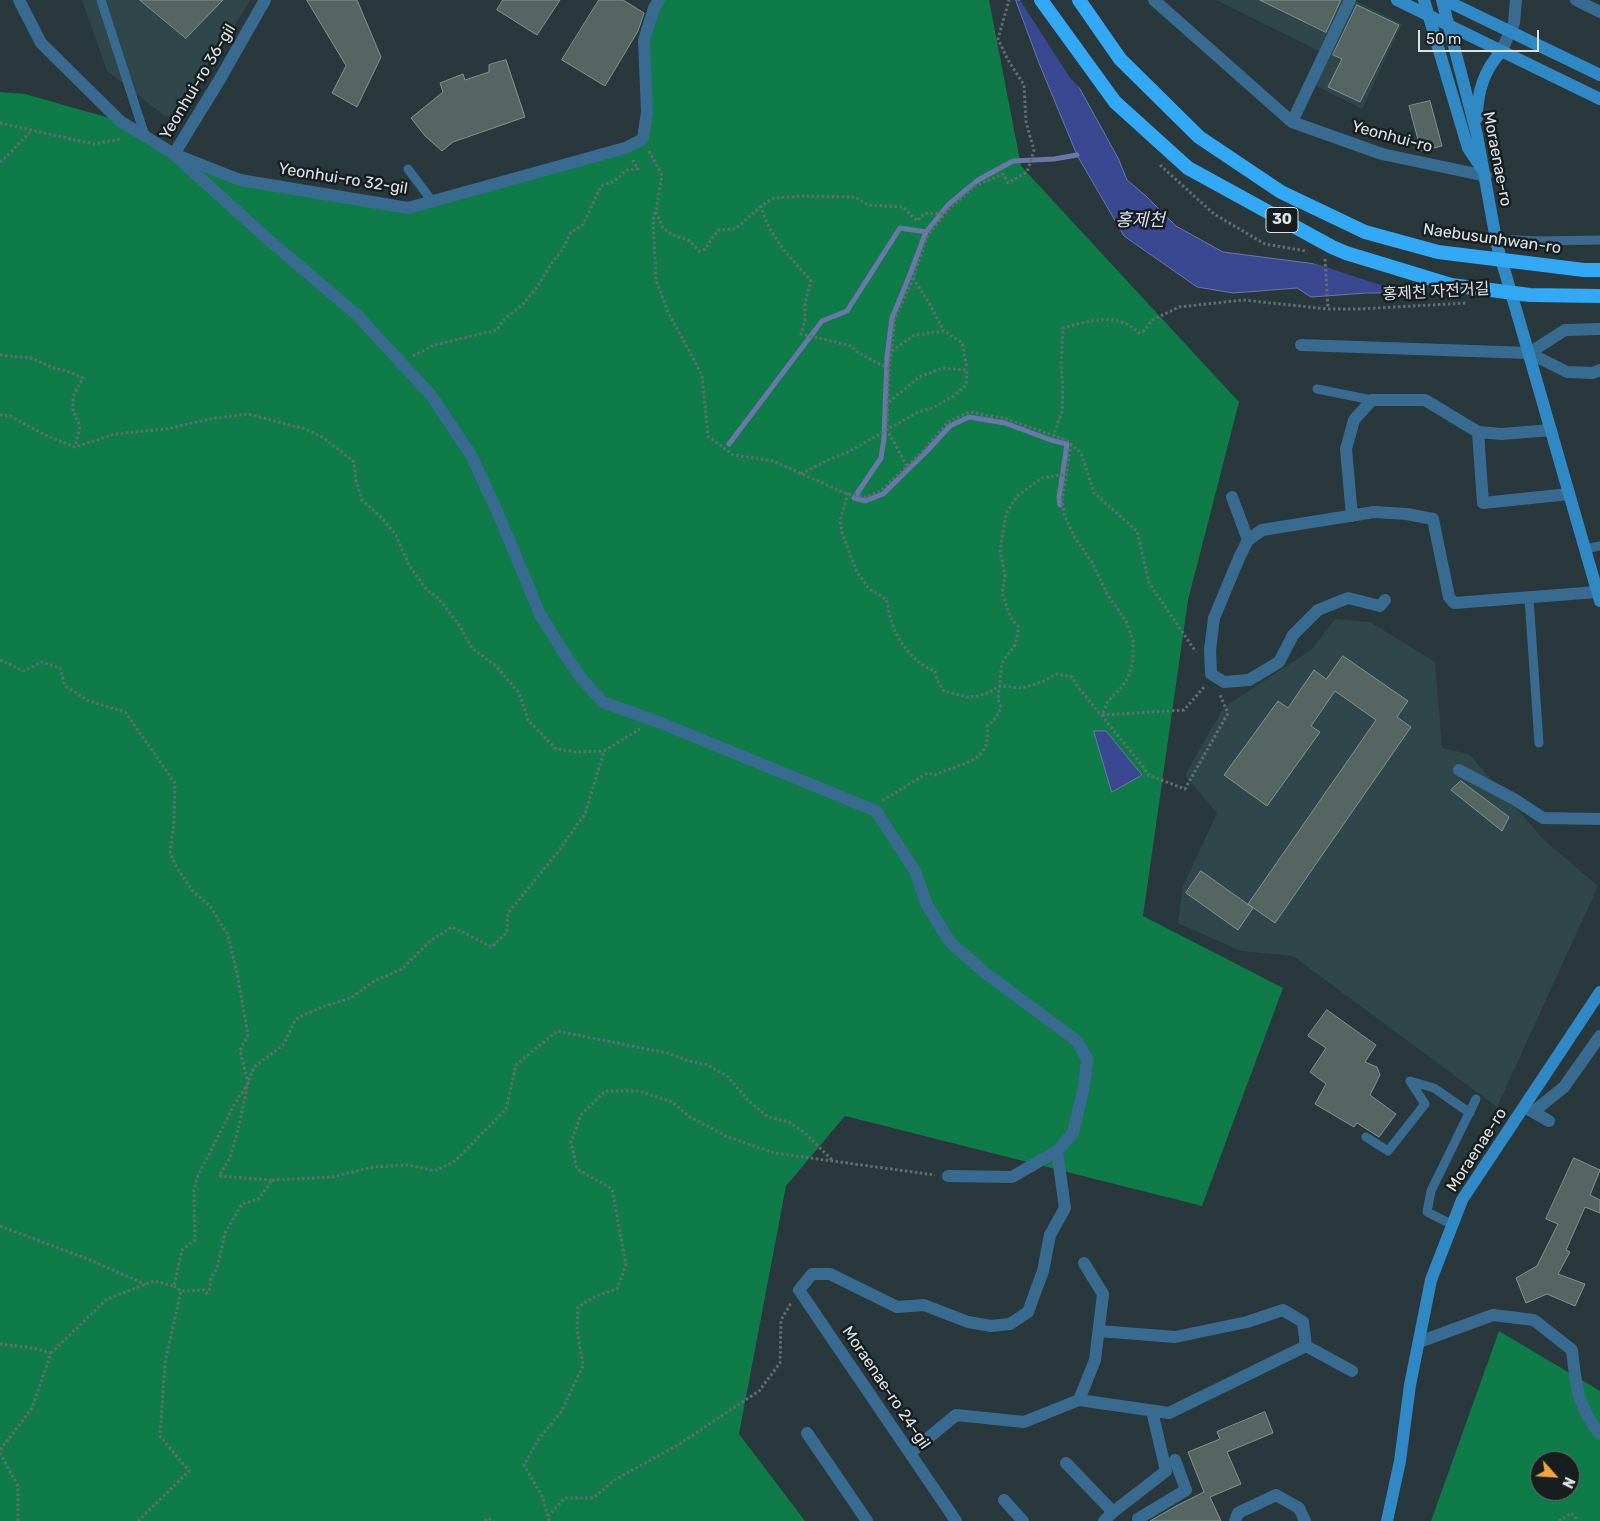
<!DOCTYPE html>
<html>
<head>
<meta charset="utf-8">
<style>
	body { margin:0 }
	#map { position:relative; width:1600px; height:1521px; overflow:hidden; background:#29383c; font-family:Rubik,sans-serif }
	canvas { display:block }
	.north { position:absolute; left:1530px; top:1451px; width:50px; height:50px; box-sizing:border-box; background:#181e20; border:1px solid #666d6f; border-radius:50%; rotate:116deg; font-size:14px; font-weight:700; line-height:20px; text-align:center; color:#dbe4e6 }
	.north::after { content:''; display:block; margin:auto; width:18px; height:22px; background:#f3a442; clip-path:polygon(50% 0,100% 100%,50% 72%,0 100%) }
	.scale { position:absolute; left:1418px; top:30px; width:121px; height:22px; box-sizing:border-box; border:2px solid #dbe4e6; border-top:0; padding-left:6px; font-size:15px; line-height:18px; white-space:nowrap; color:#dbe4e6; -webkit-text-stroke:4px #181e20; paint-order:stroke }
</style>
</head>
<body>
<div id="map">
<canvas width="1600" height="1521"></canvas>
<div class="north">N</div>
<div class="scale">50 m</div>
</div>
<script>
const g = document.querySelector('canvas').getContext('2d');
g.lineJoin = 'round';
function paint(path, color) { g.fillStyle = color; g.fill(path, 'evenodd'); }
function stroke(path, color, width, dash) { g.strokeStyle = color; g.lineWidth = width; g.lineCap = dash ? 'butt' : 'round'; g.setLineDash(dash || []); g.stroke(path); }
function drawText(font, color, halo, rows, align = 'center') {
  g.font = font + ' Rubik,"Noto Sans KR",sans-serif'; g.lineWidth = 5; g.setLineDash([]); g.textBaseline = 'middle'; g.strokeStyle = halo; g.fillStyle = color; for (const [text, x, y, turn = 0] of rows) {
    g.save(); g.translate(x, y); g.rotate((+turn || 0) * Math.PI / 180); g.textAlign = isNaN(turn) ? turn : align; if (halo) g.strokeText(text, 0, 0); g.fillText(text, 0, 0); g.restore();
  }
}
const built = new Path2D(`
	M82,0H250L181,116H165L107,71Z
	M1216,0H1354L1402,24L1362,109L1309,82L1323,53Z
	M1335,619L1370,622L1435,662L1442,748L1469,754L1543,839L1598,886L1497,1107L1293,956L1241,951L1178,923L1183,886L1217,813L1185,775L1223,708L1311,650Z`);
const forest = new Path2D(`
	M659,0H989L1021,166L1239,402L1188,600L1143,916L1283,988L1202,1206L845,1116L786,1186L739,1434L805,1521H0V92L25,94L120,121L240,180L408,208L643,139L644,40Z
	M1499,1331L1600,1391V1521H1431ZM1540,1461H1570V1491H1540Z`);
const water = new Path2D(`
	M1016,0H1053L1069,69L1118,158L1127,180L1146,196L1176,226L1223,252L1316,264L1413,293H1367L1311,297L1297,288L1233,293L1197,287L1124,236L1077,155L1039,63Z
	M1094,731H1106L1142,775L1112,792Z`);
const pier = new Path2D(`
	M1020,0H1055L1071,68L1084,92L1070,78Z
	M1303,260L1316,262L1408,260L1501,266L1600,264V302L1508,301L1415,296Z`);
const stream = new Path2D(`
	M729,444L822,321L847,311L900,228L926,232
	M1060,505L1059,498L1067,444L1051,440L1005,423L969,417L950,426L925,453L883,494L865,501L854,498L881,458L884,438L887,357L892,318L909,277L926,232L948,205L978,180L1013,161L1054,159L1077,155`);
const building = new Path2D(`
	M140,0H223L186,38Z
	M307,0H357L381,57L357,107L332,93L346,66Z
	M503,0H560L537,35L497,10Z
	M599,0H623L644,13L638,31L605,86L562,60Z
	M1260,0H1341L1326,32Z
	M1357,5L1399,25L1360,102L1328,87L1342,59L1333,55Z
	M506,60L525,117L453,142L442,151L425,136L411,118L443,92L440,83L463,74L465,80L489,72V65Z
	M1430,101L1442,146L1421,151L1409,106Z
	M1343,656L1408,701L1397,717L1411,727L1275,923L1248,904L1376,720L1335,691L1311,726L1320,732L1267,806L1224,775L1278,701L1288,708L1314,670L1326,679Z
	M1461,781L1509,817L1502,831L1451,790Z
	M1201,871L1253,908L1238,930L1186,893Z
	M1327,1010L1376,1045L1365,1062L1377,1067L1380,1075L1370,1095L1396,1114L1379,1137L1357,1123L1354,1127L1315,1104L1326,1084L1310,1072L1326,1048L1308,1036Z
	M1574,1158L1600,1170L1590,1195L1600,1200V1213L1585,1207L1566,1250L1570,1252L1558,1274L1585,1284L1575,1306L1547,1294L1526,1303L1516,1278L1537,1266L1558,1224L1546,1219Z
	M1265,1412L1273,1433L1227,1452L1241,1484L1210,1497L1221,1521H1150L1176,1506L1204,1492L1188,1452L1220,1439L1217,1432Z`);
const path = new Path2D(`
	M0,123L93,144L122,139
	M649,151L662,175L656,211L653,220L656,280L668,312L702,375L708,436L733,455L773,461L845,493L866,497L882,490L922,452L948,422L969,412L1007,419L1066,440L1081,453L1094,493L1137,531L1149,583L1196,652
	M0,162L9,154L31,131
	M1160,165L1214,214L1265,244L1306,251
	M656,212L663,228L671,234L690,241L699,251L705,249L718,230L735,229L761,206
	M1325,259L1328,309
	M913,278L930,305L944,331
	M892,351L914,335L944,331L962,343L967,369
	M0,355L31,358L54,368L67,371L83,378L73,396V411L80,426L75,447
	M413,356L434,345L497,330L503,320L522,305L537,287L552,263L563,249L571,232L583,225L601,186L615,181L626,170L638,169L632,159
	M889,369L857,352L852,346L801,334L805,321V303L811,281C791,258 769,237 761,206L774,198L802,196L855,197L868,205L903,207L917,221L925,213L943,214
	M0,415L10,416L45,435L75,447L115,434L166,429L215,418L248,414L305,429L324,438L354,462L356,480L362,500L381,517L396,535L409,565L426,589L438,598L459,625L472,648L496,666L519,693L528,720L556,749L577,752L604,751
	M1053,437L1062,412L1063,386L1061,368L1063,328C1089,321 1117,311 1139,333L1145,330L1152,320L1179,307L1243,300L1328,309H1359L1467,303
	M1071,444L1062,500L1065,517L1075,538L1092,562L1107,594L1126,621L1133,640V660L1128,678L1121,688L1108,701L1102,715
	M907,466L887,430L889,369L895,319L911,283L928,235L950,208L975,186L1003,174L1008,183L1027,172L1034,150L1026,122L1024,85L1008,60L998,39L1009,0
	M801,474L826,461L848,452L918,412L933,408L955,395L966,385L967,370L943,368L919,377L889,402
	M848,493L840,521L842,533L857,572L869,589L886,599C889,610 891,623 896,633C902,647 920,667 935,671L937,680L944,691L967,697L979,696L990,692L999,686L1022,688L1042,682L1056,674L1072,677L1078,687L1142,765L1148,775L1185,789L1228,713L1220,695
	M0,660L24,671L42,662L60,668L65,686L89,701L125,712L175,783L174,822L170,852L177,868L192,890L210,906L228,935L237,973L248,1035L240,1050L248,1083L239,1126L230,1158L219,1176L272,1180L259,1199L242,1204L225,1233L217,1268L211,1278L209,1292L206,1293L204,1290L181,1291L174,1286
	M1102,715L1184,710L1205,686
	M882,800C899,792 911,782 928,773L935,775C960,762 992,765 987,726L996,718L1001,708L998,699L1002,663L1015,645L1018,633V626L1011,618L1002,593L1005,575L1000,551L1006,514L1017,496L1042,478L1067,474
	M272,1180L332,1177L373,1167L408,1165L435,1171L455,1161L506,1109L516,1065L557,1031L667,1053L689,1061L708,1065L727,1076L750,1102L768,1117L789,1122L805,1133L833,1161
	M0,1226L85,1258L145,1284
	M0,1344L33,1348L51,1353L32,1408L0,1450
	M51,1353L107,1299L154,1281L174,1286L182,1250L195,1240L194,1190L197,1178L234,1105L248,1083L254,1067L283,1045L296,1019L319,1008L351,998L374,981L402,969L430,941L452,927L492,947L507,932L508,913L557,853L585,814L604,751L640,729
	M0,1453L18,1486V1521
	M548,1516L565,1498H593L616,1479L678,1445L759,1391L780,1363L781,1320L791,1303
	M138,1521L189,1471L160,1436L165,1362L181,1291
	M485,1521L488,1518L494,1521
	M549,1521L543,1498L524,1465L538,1440L561,1412L583,1366L577,1329L578,1307L596,1296L617,1289L626,1265L612,1189L577,1169L571,1142L581,1115L605,1091H638L672,1102L690,1117L728,1137L774,1153L935,1175
	M1559,1521L1571,1513L1578,1521`);
const service = new Path2D(`
	M101,0L145,136
	M408,169L432,201
	M1495,239L1541,241L1600,240
	M1317,389L1372,400
	M1585,549L1600,546
	M1529,598L1539,743
	M1410,1081L1434,1088L1470,1113
	M1366,1137L1388,1151L1425,1104L1410,1081
	M1453,1225L1427,1212L1431,1191L1476,1099`);
const pedestrian = new Path2D(`
	M176,156L263,235L357,315L431,395L471,455L497,511L540,614L567,658L582,679L603,702L661,723L876,811L915,871L927,905L950,942L984,972L1077,1041L1087,1059L1084,1086L1073,1133L1057,1151L1012,1177L948,1176`);
const minor = new Path2D(`
	M19,0L41,43L120,121L174,154L240,180L408,208L625,148L643,139L647,112L644,40L654,8L659,0
	M1154,0L1292,122L1382,154L1486,176
	M1576,0L1600,12
	M1501,52L1514,23L1516,0
	M1292,122L1350,0
	M174,154L220,79L265,0
	M1301,345L1529,353L1567,372L1593,373L1600,370
	M1529,353L1565,330L1600,329
	M1478,432L1483,503L1569,494
	M1232,497L1248,540L1239,558L1214,618L1210,650L1211,674L1224,682L1249,680L1279,662L1293,635L1318,610L1348,598L1380,606L1385,600
	M1352,516L1346,449L1354,420L1372,400H1425L1478,432L1502,434L1551,430
	M1248,540L1262,530L1374,512L1407,514L1433,519L1449,597L1454,603L1597,592
	M1459,770L1514,799L1543,818L1600,819
	M1526,1108L1549,1121
	M1533,1112L1564,1087L1600,1036
	M1099,1331L1175,1337L1247,1322L1283,1310L1303,1322L1306,1346
	M1419,1342L1493,1315L1534,1320L1572,1350C1576,1384 1577,1407 1600,1434
	M1079,1400L1169,1413L1306,1346L1352,1371
	M807,1433L867,1521
	M910,1453L956,1415L1024,1422L1079,1400L1095,1360L1103,1294L1084,1263
	M1066,1463L1113,1512
	M1004,1500L1023,1521
	M956,1521L799,1290L812,1274H830L897,1307L924,1305L968,1322L991,1326L1010,1324L1028,1312L1043,1271L1050,1235L1065,1208L1057,1151
	M1104,1521L1113,1512L1166,1471L1152,1411
	M1139,1521L1138,1519L1186,1490L1175,1460
	M1235,1521L1238,1513L1276,1495L1299,1508L1305,1521`);
const secondary = new Path2D(`
	M1397,0L1600,99
	M1424,0L1468,148L1482,169
	M1442,0L1477,135L1497,245
	M1445,0L1600,75
	M1477,118C1477,93 1484,70 1501,52
	M1517,313L1600,601
	M1387,1521L1400,1461L1410,1385L1431,1280L1462,1200L1600,992`);
const secondaryBridge = new Path2D(`
	M1497,245L1517,313`);
const trunkBridge = new Path2D(`
	M1041,0L1115,102L1188,168L1332,247L1346,253L1451,285L1530,295L1600,296
	M1079,0L1120,59L1199,137L1281,192L1365,232L1438,252L1584,270H1600`);
const shields = [
	[1282,220,32]
];
const shieldNames = [
	["30",1282,220]
];
const streetNames = [
	["Yeonhui-ro 36-gil",198,82,-59],
	["Yeonhui-ro",1392,137,15],
	["Moraenae-ro",1497,159,79],
	["Yeonhui-ro 32-gil",343,179,9],
	["Naebusunhwan-ro",1492,239,8],
	["홍제천 자전거길",1436,292,-3],
	["Moraenae-ro",1477,1150,-57],
	["Moraenae-ro 24-gil",886,1388,56]
];
const waterNames = [
	["홍제천",1140,221]
];
paint(built, '#2f464b');
paint(forest, '#0e7b48');
paint(water, '#3a4891');
stroke(water, '#6a77aa', 1);
paint(pier, '#29383c');
stroke(stream, '#6a77aa', 5);
paint(building, '#546562');
stroke(building, '#829390', 1);
stroke(path, '#616e71', 3, [2.5, 2.5]);
stroke(service, '#396b91', 9);
stroke(pedestrian, '#396b91', 12);
stroke(minor, '#396b91', 12);
stroke(secondary, '#3088c4', 12);
stroke(secondaryBridge, '#3088c4', 12);
stroke(trunkBridge, '#33a8f4', 14);
for (const [x, y, w] of shields) { const box = new Path2D(); box.roundRect(x - w / 2, y - 12.5, w, 25, 4); g.fillStyle = '#181e20'; g.fill(box); stroke(box, '#dbe4e6', 1); }
drawText('bold 15px', '#dbe4e6', null, shieldNames);
drawText('16px', '#dbe4e6', '#181e20', streetNames);
drawText('italic 18px', '#d7ddf3', '#181e20', waterNames);
</script>
</body>
</html>
